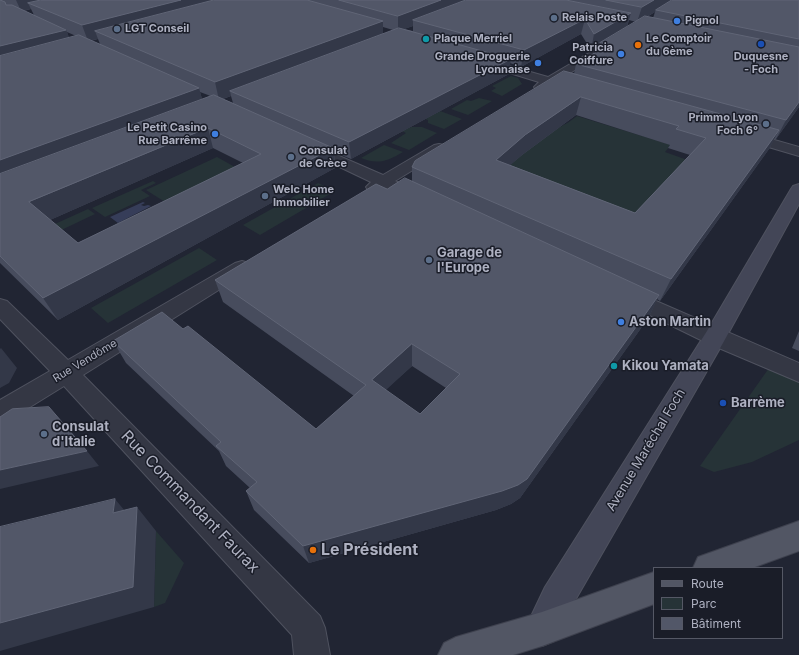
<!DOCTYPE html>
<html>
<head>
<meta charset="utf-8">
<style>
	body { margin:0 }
	#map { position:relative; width:799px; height:655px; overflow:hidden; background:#212533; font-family:Inter,sans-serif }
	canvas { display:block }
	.legend { position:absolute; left:653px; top:567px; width:130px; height:72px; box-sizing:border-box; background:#1a1d28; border:1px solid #555865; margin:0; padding:5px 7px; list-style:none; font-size:12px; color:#aeb1c1 }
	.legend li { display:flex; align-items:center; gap:8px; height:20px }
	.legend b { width:20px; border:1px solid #555865 }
</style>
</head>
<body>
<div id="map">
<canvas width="799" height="655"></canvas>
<ul class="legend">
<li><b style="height:5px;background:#525664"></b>Route</li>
<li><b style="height:11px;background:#263337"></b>Parc</li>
<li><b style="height:11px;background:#525768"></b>Bâtiment</li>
</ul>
</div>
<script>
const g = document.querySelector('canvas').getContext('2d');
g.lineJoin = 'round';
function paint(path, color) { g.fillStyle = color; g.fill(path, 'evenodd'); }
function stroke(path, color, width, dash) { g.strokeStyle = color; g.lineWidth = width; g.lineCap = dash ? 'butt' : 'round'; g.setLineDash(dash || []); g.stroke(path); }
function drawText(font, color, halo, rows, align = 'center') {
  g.font = font + ' Inter,sans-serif'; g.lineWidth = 3; g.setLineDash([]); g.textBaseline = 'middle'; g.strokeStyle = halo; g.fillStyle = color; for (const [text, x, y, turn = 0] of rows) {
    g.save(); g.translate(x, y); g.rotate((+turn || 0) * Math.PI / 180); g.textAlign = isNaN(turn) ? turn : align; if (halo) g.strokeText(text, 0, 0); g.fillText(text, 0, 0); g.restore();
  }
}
const green = new Path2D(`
	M511,76L518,78L522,84L502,96L491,91L496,88L492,86Z
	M479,98L492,101L468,115L451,109L467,100L471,101Z
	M440,111L462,119L444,129L428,123V120L425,119Z
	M577,116L671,145L665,152L693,162L642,220L479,171L569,122Z
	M411,127H422L437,133L409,150L391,143L406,133L402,131Z
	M384,145L403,152C388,161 378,165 361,158Z
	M217,157L244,172L173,207L146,190Z
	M153,181L156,183L141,190L150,196L105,217L92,208Z
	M318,183L335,191L260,235L243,225Z
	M88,209L95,214L53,234L46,228Z
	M199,248L217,260L108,323L91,308Z
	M769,368L799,381V440L752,462L714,472L700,466Z
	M156,531L184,563L165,603L154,607Z`);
const water = new Path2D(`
	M143,202L145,203L141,205L144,206L148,205L151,206L118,223L110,217Z`);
const street = new Path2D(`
	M601,46L606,49L605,51L559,80L563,81L565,84L563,87L559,88L551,85L544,90H536L534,87L539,82L477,63L475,61L477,59L481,58L548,77Z
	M743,131L799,147V156L738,138L736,135L738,132Z
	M307,142L383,175L434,145L439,144L444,145L446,148L444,151L395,181L425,194L427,198L425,202L419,203L384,188L374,192L368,190L366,187L371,182L302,149L300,146L302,143Z
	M242,261L249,263L252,267L249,271L83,375L320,616L325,628L330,655H294L292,635L64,386L9,420L0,424V400L50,371L0,319V299L7,301L68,360L235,263Z
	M626,288L799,363V382L707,343L619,300L616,295L619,290Z`);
const secondary = new Path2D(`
	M799,184V204L723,343L569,611L554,641L542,646L530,641L525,629L545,587L707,331L791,189L793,186Z`);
const primary = new Path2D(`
	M799,521V551L752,568H693L698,557Z
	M654,572V604L542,646L513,655H438L444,643L456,637L542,612Z`);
const wall = new Path2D(`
	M0,0H799V107L776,139H774L769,149L660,301L657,299L649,317L520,498L511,504L496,510L309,563L254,510L246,491L250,488L226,466L219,451L126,363L113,341L183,329L316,429L354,396L223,302L215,280L387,189L412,182V167L574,74L576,64L599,51L600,44L591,50L581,34L521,67L510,63L509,74L351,159L334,152L335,168L58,320L0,263ZM31,9L34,15L24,11ZM655,12L653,18L647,17ZM629,20L636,22L627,27ZM413,26V31L404,29ZM383,27L393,30L383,34ZM67,32L76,36L69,38ZM98,39L100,44L91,41ZM200,92L208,95L210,96L202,99ZM231,96L233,103L223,99ZM576,115L670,145L668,148L690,155L635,213L510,165L522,155ZM213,148L243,163L78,243L50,220ZM412,366L446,388L420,414L385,390Z
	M799,331V351L792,348Z`);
const shadedWall = new Path2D(`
	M16,0H75L28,3L31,9L21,11Z
	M181,0H238L95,31L98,39L88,41L82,25Z
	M441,0H478L413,20V26L398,31V16Z
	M654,0H675L656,10L655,12L637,22L642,7Z
	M631,13L626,29L600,43V44L591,50L594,34Z
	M585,19L581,34L521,67L524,50Z
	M383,21V36L230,91L231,96L219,100L215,82Z
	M66,30L73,46L0,65V46Z
	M511,59L509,74L351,159L349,142Z
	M199,88L204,106L0,185V160Z
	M581,97L576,115L522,155L493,180L496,160L525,135Z
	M799,102V107L776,139L786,120Z
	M208,128L213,148L41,224L29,202Z
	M779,130L769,149L660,301L671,279Z
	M333,148L335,168L58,320L43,298Z
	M659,295L649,317L520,498L511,504L496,510L309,563L303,546Z
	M412,344V366L373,402L372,380Z
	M1,348L17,368L9,383L0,388V349Z
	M87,451L99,466L0,489V470Z
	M115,499L135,523L113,513Z
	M137,507L156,531L154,607L0,651V623Z`);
const building = new Path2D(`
	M0,0L5,2L6,5H12L66,30L0,46Z
	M41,0H181L82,25L28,3Z
	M214,0H307L383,21L215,82L95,31Z
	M339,0H441L398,16Z
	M466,0H566L631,13L594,34L585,19L524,50L413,20Z
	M606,0H654L642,7Z
	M672,0H799V39L656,10Z
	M645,16L799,47V102L786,120L576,64L603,48L600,43Z
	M399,28L511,59L349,142L230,91Z
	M79,35L199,88L0,160V56Z
	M564,71L779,130L671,279L412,167L415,161ZM581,97L679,126L676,129L706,138L635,213L496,160L525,135Z
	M214,95L333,148L43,298L0,256V174ZM208,128L261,154L78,243L29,202Z
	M405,178L659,295L527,479L518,485L502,491L303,546L246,491L257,482L216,446L221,442L113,341L162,312L183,329L188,326L316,429L366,385L215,280L376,184L387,189ZM412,344L460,374L420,414L372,380Z
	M49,407L87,451L0,470V417L12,409Z
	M115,499L113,513L137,507L133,587L0,623V527Z`);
const markers = [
	[554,18,4,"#5c6f8a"],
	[677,21,4,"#3f7fe0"],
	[117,29,4,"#5c6f8a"],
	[426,39,4,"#0f9aa8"],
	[761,44,4,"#1a4fb4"],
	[638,45,4,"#e8710a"],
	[621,54,4,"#3f7fe0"],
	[538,63,4,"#3f7fe0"],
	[766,124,4,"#5c6f8a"],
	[215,134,4,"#3f7fe0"],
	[291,157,4,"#5c6f8a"],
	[265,196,4,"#5c6f8a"],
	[429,260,4,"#5c6f8a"],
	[621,322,4,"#3f7fe0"],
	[614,366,4,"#0f9aa8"],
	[723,403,4,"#1a4fb4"],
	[44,434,4,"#5c6f8a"],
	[313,550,4,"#e8710a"]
];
const farPoinames = [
	["Relais Poste",562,18],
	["Pignol",685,21],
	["LGT Conseil",125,29],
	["Plaque Merriel",434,39],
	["Le Comptoir",646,39],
	["du 6ème",646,52],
	["Patricia",613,48,"right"],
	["Coiffure",613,61,"right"],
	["Grande Droguerie",530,57,"right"],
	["Lyonnaise",530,70,"right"],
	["Duquesne",761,57,"center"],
	["- Foch",761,70,"center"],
	["Primmo Lyon",758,118,"right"],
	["Foch 6°",758,131,"right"],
	["Le Petit Casino",207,128,"right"],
	["Rue Barrême",207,141,"right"],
	["Consulat",299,151],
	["de Grèce",299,164],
	["Welc Home",273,190],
	["Immobilier",273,203]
];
const farStreetnames = [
	["Rue Vendôme",85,361,-31]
];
const poiNames = [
	["Garage de",437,253],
	["l'Europe",437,268],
	["Aston Martin",629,322],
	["Kikou Yamata",622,366],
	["Barrème",731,403],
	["Consulat",52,427],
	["d'Italie",52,442]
];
const streetNames = [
	["Avenue Maréchal Foch",646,450,-59]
];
const nearStreetnames = [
	["Rue Commandant Faurax",190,502,46]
];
const nearPoinames = [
	["Le Président",321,550]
];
paint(green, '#263337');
paint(water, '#363d59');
stroke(street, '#4f525f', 2);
stroke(secondary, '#4f525f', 2);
stroke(primary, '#3e414e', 2);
paint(street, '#343744');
paint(secondary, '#434657');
paint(primary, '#525664');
paint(wall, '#474c5d');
paint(shadedWall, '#333848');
paint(building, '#525768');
stroke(building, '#606576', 1);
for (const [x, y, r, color] of markers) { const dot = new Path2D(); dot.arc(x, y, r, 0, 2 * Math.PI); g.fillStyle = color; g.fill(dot); stroke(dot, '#1a1d28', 1.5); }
drawText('bold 11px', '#aeb1c1', '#1a1d28', farPoinames, 'left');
drawText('11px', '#aeb1c1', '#1a1d28', farStreetnames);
drawText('bold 13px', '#aeb1c1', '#1a1d28', poiNames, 'left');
drawText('13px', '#aeb1c1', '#1a1d28', streetNames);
drawText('16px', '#aeb1c1', '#1a1d28', nearStreetnames);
drawText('bold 16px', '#aeb1c1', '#1a1d28', nearPoinames, 'left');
</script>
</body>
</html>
